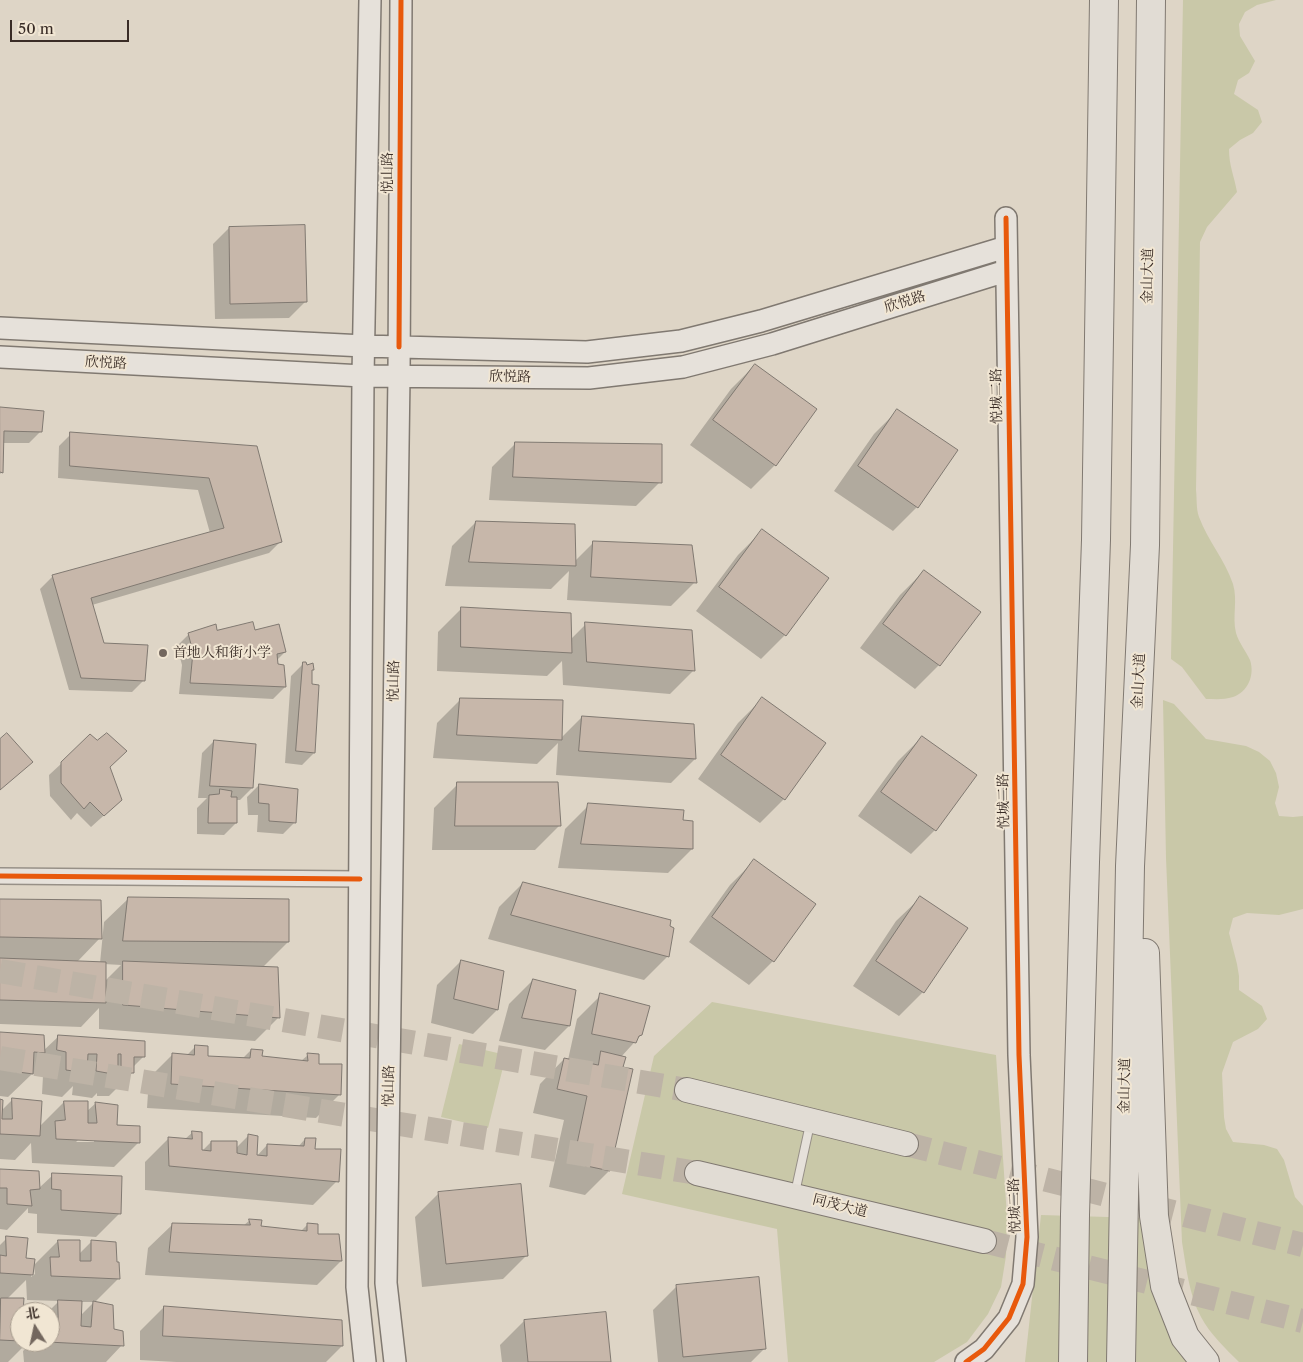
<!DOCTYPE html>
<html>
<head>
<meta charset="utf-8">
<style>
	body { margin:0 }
	#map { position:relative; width:1303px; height:1362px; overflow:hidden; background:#ded5c6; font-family:"Libre Caslon Text","Noto Serif SC",serif }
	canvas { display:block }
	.north { position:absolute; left:10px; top:1302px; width:50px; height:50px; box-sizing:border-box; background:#f1e6d3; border:1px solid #a79c8e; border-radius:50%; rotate:350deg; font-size:14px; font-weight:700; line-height:20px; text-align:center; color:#392c26 }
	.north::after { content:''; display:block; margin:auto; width:18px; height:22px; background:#73675e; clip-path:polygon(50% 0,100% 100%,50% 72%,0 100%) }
	.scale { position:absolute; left:10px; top:20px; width:119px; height:22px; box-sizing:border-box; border:2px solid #392c26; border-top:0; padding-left:6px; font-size:15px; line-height:18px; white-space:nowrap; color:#392c26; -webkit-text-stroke:4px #f1e6d3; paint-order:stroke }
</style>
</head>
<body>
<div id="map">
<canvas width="1303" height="1362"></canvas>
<div class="north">北</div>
<div class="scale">50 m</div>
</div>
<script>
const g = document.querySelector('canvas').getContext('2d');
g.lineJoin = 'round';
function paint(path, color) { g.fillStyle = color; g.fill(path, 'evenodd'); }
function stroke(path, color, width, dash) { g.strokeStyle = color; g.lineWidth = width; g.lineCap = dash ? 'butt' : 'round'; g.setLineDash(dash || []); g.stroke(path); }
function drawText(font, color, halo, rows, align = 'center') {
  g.font = font + ' "Libre Caslon Text","Noto Serif SC",serif'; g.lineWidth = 4; g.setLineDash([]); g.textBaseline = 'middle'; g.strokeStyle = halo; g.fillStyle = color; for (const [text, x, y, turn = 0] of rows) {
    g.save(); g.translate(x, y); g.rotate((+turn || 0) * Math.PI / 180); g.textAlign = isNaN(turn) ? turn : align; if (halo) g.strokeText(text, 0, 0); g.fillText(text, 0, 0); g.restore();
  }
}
const green = new Path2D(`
	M1183,0H1276L1257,5L1245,12L1239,24L1240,36L1255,61L1249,73L1238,80L1234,94L1258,110L1262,122L1253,133L1240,140L1229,149C1229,166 1234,175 1237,192L1207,227L1200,242L1196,490C1197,498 1196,509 1199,517C1208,541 1225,560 1233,584C1238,601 1232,616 1236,633C1239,643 1246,651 1250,660C1255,675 1248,692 1233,697C1224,700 1215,699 1206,699L1182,667L1171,659Z
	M1163,700L1174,704L1206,739L1246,746L1259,752L1270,761L1276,773L1279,787L1275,803L1279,816L1293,817L1303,816V909L1279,915L1247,913L1233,918L1229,933L1237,964L1239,976V990L1262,1006L1267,1019L1258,1029L1233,1042L1222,1073L1224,1117L1226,1129L1233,1142L1264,1145L1277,1149L1284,1160L1295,1197L1303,1206V1362H1239C1226,1349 1210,1334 1201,1317C1189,1295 1186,1266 1182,1242L1166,858Z
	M712,1002L996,1055L1007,1217L1006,1256L1001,1287L988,1314L967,1342L934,1362H788L777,1229L622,1194L654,1056Z
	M459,1044L506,1055L488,1128L441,1117Z
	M1041,1215L1141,1218L1195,1362H1025Z`);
const shadow = new Path2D(`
	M229,228L305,302L289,318L215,319L213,244Z
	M755,365L775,465L751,489L690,445L731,389Z
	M0,409L41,431L29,443H3L2,472L0,474Z
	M898,410L917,507L893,531L834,491L874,434Z
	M71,434L256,448L281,541L269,553L92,605L103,644L144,680L132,692L69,690L40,589L52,577L210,533L198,490L58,478L59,446Z
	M516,443L660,482L636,506L489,500L492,467Z
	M476,522L575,561L593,543L695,582L671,606L567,600L569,571L551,589L445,586L452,546Z
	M762,531L785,635L761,659L696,611L738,555Z
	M924,571L939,665L915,689L860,648L900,595Z
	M462,608L571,639L586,624L694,670L670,694L563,685L562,661L547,676L437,671L438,632Z
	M216,631H254L285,652L277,660L285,687L273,699L179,694L182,665L177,646L189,634Z
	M303,664L313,669L310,672L314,753L302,765L285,763L291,676Z
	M461,699L561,738L582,717L693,725L695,759L671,783L556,775L558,743L537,764L433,758L437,723Z
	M762,699L824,743L784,799L760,823L698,779L738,723Z
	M922,737L935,830L911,854L858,816L898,761Z
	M214,741L252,788L240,800H236V823L224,835L197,834V808L207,798H198L202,753Z
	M62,763L109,767L121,800L91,827L77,813L71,820L50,796L49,775Z
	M458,784L559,826L535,850H432L434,808Z
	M259,785L295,822L283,834L257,832L258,815H248L247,797Z
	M589,805L682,822L692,849L668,873L558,868L565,829Z
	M754,861L773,961L749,985L689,942L730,885Z
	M523,883L668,956L644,980L488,939L499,907Z
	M129,898L288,942L263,967L279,1017L255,1041L99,1029V1008L81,1027L0,1024V900L100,938L77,962L100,963L104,922ZM104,964L121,965L105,981Z
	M920,898L923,992L899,1016L853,986L896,921Z
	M461,961L502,972L497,1010L473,1034L431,1023L437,985Z
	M533,980L569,1026L545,1050L499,1041L509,1004Z
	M601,995L641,1035L621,1057L609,1171L585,1195L549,1187L564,1120L533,1113L540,1084L564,1059L568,1060L577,1019Z
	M0,1033L43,1051L59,1036L143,1057L133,1067V1072L109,1096H97V1093L92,1098L72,1095L73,1086L62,1097L42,1094L43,1076L32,1074L8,1097L0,1096Z
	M195,1047L206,1057L242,1059L251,1050L260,1057L301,1061L308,1055L318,1065L340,1094L316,1118L147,1108L149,1078L173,1054L186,1056Z
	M12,1100L39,1127L64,1102L86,1112L96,1103L116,1126L138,1143L114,1167L32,1163L31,1143L15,1160L0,1159V1101L1,1111ZM79,1139L94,1140V1142H76Z
	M193,1132L200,1153L211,1142L236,1148L249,1135L256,1157L267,1145L298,1147L305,1139L337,1181L313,1205L145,1190V1162L169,1138L185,1139Z
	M0,1170L39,1188L53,1175L120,1213L96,1237L37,1233V1214L28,1213V1208L7,1230L0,1229Z
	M439,1193L527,1255L503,1279L422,1287L415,1217Z
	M250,1220L260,1228L300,1232L308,1224L341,1261L317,1285L145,1275L148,1248L173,1224L243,1226Z
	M7,1238L25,1259L34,1260L31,1277L35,1274L34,1265L58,1241L79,1254L92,1241L119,1278L94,1303L122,1345L106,1362H24L23,1351L32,1342H50V1312H48L59,1301L27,1300L26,1280L7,1299L22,1312H20V1342H28L8,1362H0V1300L3,1298H0V1245ZM81,1302H94L80,1316Z
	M677,1286L764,1349L751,1362H658L653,1310Z
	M164,1307L342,1346L326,1362H176L140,1360V1331Z
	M524,1321L609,1362H502L500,1345Z`);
const building = new Path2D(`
	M305,225L307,302L230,304L229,227Z
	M755,364L817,409L776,466L713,420Z
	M0,407L44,411L42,432L4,431L3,473L0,472Z
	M897,409L958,450L918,508L858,466Z
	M70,432L257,446L282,542L91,598L104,643L148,645L145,681L81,678L52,575L224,528L209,478L70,466Z
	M515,442L662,444V483L513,477Z
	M476,521L575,524L576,566L469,562Z
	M762,529L829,578L786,636L719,587Z
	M593,541L692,545L697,583L591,577Z
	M924,570L981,612L940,666L883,624Z
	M461,607L571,613L572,653L461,647Z
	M253,622L255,630L279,624L286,652L277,654L278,664L284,665L286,687L190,683L193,652L188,633L216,624L217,630Z
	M585,622L692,630L695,671L587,662Z
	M303,662H306L307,665L313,663L314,670H312V684L319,685L315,753L296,751Z
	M762,697L826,743L785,800L721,755Z
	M460,698L563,700L562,740L457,735Z
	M582,716L694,724L696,759L579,751Z
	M7,733L33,762L0,790V739Z
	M107,733L127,751L110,767L122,800L104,816L90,802L84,809L61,783V762L90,734L97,740Z
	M922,736L977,775L936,831L881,792Z
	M214,740L256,744L253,788L210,786Z
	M457,782H558L561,826H455Z
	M259,784L298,789L296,823L269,821V804L259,803Z
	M220,789L232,791L231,797H237V823H208L209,795L219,794Z
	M588,803L684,810L683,820L693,821V849L581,844Z
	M754,859L816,904L774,962L712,917Z
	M523,882L671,920L670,926L674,928L669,957L511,915Z
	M920,896L968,928L924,993L876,961Z
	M128,897L289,899V942L123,941Z
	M0,899L101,900L102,939L0,937Z
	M0,958L106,962V1003L0,1000Z
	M461,960L504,971L498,1010L454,999Z
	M123,961L278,967L280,1018L123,1005Z
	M533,979L576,990L570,1026L522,1018Z
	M600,993L650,1006L642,1035L639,1036L636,1043L592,1034Z
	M0,1032L44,1035L45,1053L34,1052L33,1074L11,1071L13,1051L4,1050L3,1068H0Z
	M58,1035L145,1041V1057H134V1073H121V1054H118V1075L96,1071L97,1054H88L87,1073L66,1070V1052L57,1050Z
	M195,1045L208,1046V1056L250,1058L251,1049L263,1050L262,1056L308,1061L307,1053L319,1054V1064H342L341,1095L171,1084L172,1053L194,1055Z
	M601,1051L626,1057L623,1067L633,1069L610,1171L573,1163L587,1096L557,1089L564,1058L598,1065Z
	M12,1098L42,1101L40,1136L0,1134V1099L3,1100L2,1119H12Z
	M64,1101H88V1123H97L95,1102L118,1105L117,1125L140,1126V1143L56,1139L55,1121L65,1120Z
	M192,1131L202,1132V1150L211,1151V1141H237V1153L247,1155L248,1134L258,1136L257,1155L267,1156V1144L304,1146L305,1138H316L315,1149H341L339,1182L169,1166L168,1137L192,1139Z
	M0,1169L39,1171L40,1189L30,1190L32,1206L7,1204V1188H0Z
	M52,1173L122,1176L121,1214L61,1210V1190L52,1189Z
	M521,1184L528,1256L446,1264L438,1192Z
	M249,1219L262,1220L261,1226L307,1231V1223L318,1224V1234H339L342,1261L169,1252L172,1223L250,1225Z
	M6,1236L28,1238L26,1258L35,1259L33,1275L0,1273V1255L6,1256Z
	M58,1240H80V1261H91V1240L116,1242L117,1262H119L120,1279L51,1276L50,1257H59Z
	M759,1277L766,1349L683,1357L676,1285Z
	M1,1298H24L23,1312H20V1341L0,1340Z
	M58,1300L82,1301L81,1326L91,1327L93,1301L113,1305L114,1329L123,1331L124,1346L48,1342H50V1326L58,1325Z
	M164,1306L342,1320L343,1346L163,1336Z
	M606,1312L611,1362H528L524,1320Z`);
const primaryTunnel = new Path2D(`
	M0,971L687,1090
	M0,1058L697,1173
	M906,1144L1303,1245
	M984,1241L1303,1321`);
const lane = new Path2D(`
	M795,1193L810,1124`);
const street = new Path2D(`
	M0,876L360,879`);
const secondary = new Path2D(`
	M0,328L364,346L587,352L681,341L761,321L1006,247
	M0,357L363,376L589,378L683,367L772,344L1006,271
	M365,1362L357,1287L363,376L370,0
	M395,1362L386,1283L399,376L401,0
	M966,1362L984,1349L1009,1318L1023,1284L1027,1237L1019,1055L1006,218`);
const primary = new Path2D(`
	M687,1090L906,1144
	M697,1173L984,1241`);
const highway = new Path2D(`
	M1145,953L1154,1216L1165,1286L1185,1337L1205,1362
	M1073,1362L1075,1215L1085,862L1096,540L1104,0
	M1121,1362L1130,866L1145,545L1151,0`);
const cycleway = new Path2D(`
	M399,347L401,0
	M0,876L360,879
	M966,1362L984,1349L1009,1318L1023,1284L1027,1237L1019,1055L1006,218`);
const markers = [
	[163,653,5,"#73675e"]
];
const streetNames = [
	["悦山路",388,173,-90],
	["金山大道",1148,276,-89],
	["欣悦路",905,302,-17],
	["欣悦路",106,363,3],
	["欣悦路",510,377,1],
	["悦城二路",997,396,-91],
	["悦山路",394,681,-89],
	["金山大道",1139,681,-87],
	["悦城二路",1004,801,-91],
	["悦山路",389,1086,-89],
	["金山大道",1125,1086,-89],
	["同茂大道",840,1206,14],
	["悦城二路",1015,1206,-92]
];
const poiNames = [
	["首地人和街小学",173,653]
];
paint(green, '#c9c8a8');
paint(shadow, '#0003');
paint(building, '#c7b7aa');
stroke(building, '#807971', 1);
stroke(primaryTunnel, '#bdb3a6', 24, [24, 12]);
stroke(lane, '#979087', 10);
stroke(street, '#979087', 18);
stroke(secondary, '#807971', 24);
stroke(primary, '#807971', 26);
stroke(highway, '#807971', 30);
stroke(lane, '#e6e1da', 8);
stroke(street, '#e6e1da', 15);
stroke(secondary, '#e6e1da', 21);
stroke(primary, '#e1dcd4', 24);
stroke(highway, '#e1dcd4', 28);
stroke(cycleway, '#e8590c', 5);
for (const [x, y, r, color] of markers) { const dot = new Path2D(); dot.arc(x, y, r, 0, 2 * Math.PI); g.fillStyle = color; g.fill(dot); stroke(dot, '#f1e6d3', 2); }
drawText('14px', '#392c26', '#f1e6d3', streetNames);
drawText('14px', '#392c26', '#f1e6d3', poiNames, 'left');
</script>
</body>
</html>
